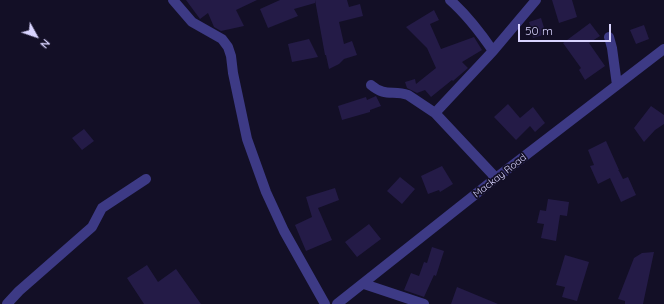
<!DOCTYPE html>
<html>
<head>
<meta charset="utf-8">
<style>
	body { margin:0 }
	#map { position:relative; width:664px; height:304px; overflow:hidden; background:#130f26; font-family:Quicksand,sans-serif }
	canvas { display:block }
	.north { position:absolute; left:16px; top:16px; width:40px; height:40px; -webkit-text-stroke:3px #130f26; paint-order:stroke; rotate:130deg; font-size:11px; font-weight:700; line-height:16px; text-align:center; color:#d9d4ff }
	.north::after { content:''; display:block; margin:auto; width:14px; height:18px; background:#d9d4ff; clip-path:polygon(50% 0,100% 100%,50% 72%,0 100%) }
	.scale { position:absolute; left:518px; top:24px; width:93px; height:18px; box-sizing:border-box; border:2px solid #d9d4ff; border-top:0; padding-left:5px; font-size:12px; line-height:14px; white-space:nowrap; color:#d9d4ff; -webkit-text-stroke:3px #130f26; paint-order:stroke }
</style>
</head>
<body>
<div id="map">
<canvas width="664" height="304"></canvas>
<div class="north">N</div>
<div class="scale">50 m</div>
</div>
<script>
const g = document.querySelector('canvas').getContext('2d');
g.lineJoin = 'round';
function paint(path, color) { g.fillStyle = color; g.fill(path, 'evenodd'); }
function stroke(path, color, width, dash) { g.strokeStyle = color; g.lineWidth = width; g.lineCap = dash ? 'butt' : 'round'; g.setLineDash(dash || []); g.stroke(path); }
function drawText(font, color, halo, rows, align = 'center') {
  g.font = font + ' Quicksand,sans-serif'; g.lineWidth = 3.5; g.setLineDash([]); g.textBaseline = 'middle'; g.strokeStyle = halo; g.fillStyle = color; for (const [text, x, y, turn = 0] of rows) {
    g.save(); g.translate(x, y); g.rotate((+turn || 0) * Math.PI / 180); g.textAlign = isNaN(turn) ? turn : align; if (halo) g.strokeText(text, 0, 0); g.fillText(text, 0, 0); g.restore();
  }
}
const building = new Path2D(`
	M186,0H257L236,10L244,26L221,31L214,27L208,13L200,19Z
	M280,0H315V3L294,9L298,16L268,28L260,9Z
	M315,0H347L349,7L360,4L363,16L339,22L344,44L352,41L357,55L344,59L339,64L329,69L326,55H325Z
	M552,0H572L577,17L559,23Z
	M434,10L439,20L430,24L441,49L474,37L482,50L462,62L468,68L453,81L452,80L431,97L425,90L417,93L407,88L405,82L415,79L416,84L436,68L427,48L406,27Z
	M541,18L546,34L533,38L529,22Z
	M590,23L600,36L589,43L605,66L585,80L579,70L581,68L563,43Z
	M644,25L649,39L636,44L630,30Z
	M309,39L318,57L292,62L288,44Z
	M376,96L381,106L370,110V112L342,120L338,106L366,97L367,100Z
	M508,104L520,118L533,107L545,123L535,132L530,126L516,140L494,117Z
	M651,106L664,115V124L655,130L644,142L634,128Z
	M84,129L94,141L82,150L72,138Z
	M606,141L619,170L618,171H619L623,179L628,177L636,195L621,202L610,178L598,184L590,166L594,165L588,150Z
	M442,166L453,184L440,192L439,190L428,194L421,176Z
	M400,177L415,189L402,204L387,191Z
	M335,188L339,200L318,208L332,240L306,251L295,225L312,217L306,197Z
	M548,199L569,202L567,216L560,215L556,241L541,238L544,224L537,223L540,210L546,211Z
	M369,224L381,239L357,257L345,242Z
	M432,247L444,251L436,276L434,275L424,297L404,290L411,273L419,276L424,262L427,263Z
	M654,252L643,304H625V301L618,299L634,258L642,253Z
	M565,255L589,262L577,301L562,297L565,287L556,285Z
	M147,265L158,282L176,269L201,304H144L127,278Z
	M457,287L498,304H451Z`);
const street = new Path2D(`
	M173,0L192,22L222,39L228,47L231,56L233,73L247,139L266,192L284,231L325,304
	M609,37L612,48L617,85
	M493,51L536,0
	M371,85C385,97 393,90 408,95L435,113L496,178
	M435,113L493,51C480,32 467,15 450,0
	M364,284L424,304
	M7,304L19,291L92,227L102,208L146,179
	M337,304L496,178L664,49`);
const streetNames = [
	["Mackay Road",500,176,-38]
];
paint(building, '#241b47');
stroke(street, '#3d3a85', 10);
drawText('10px', '#d9d4ff', '#130f26', streetNames);
</script>
</body>
</html>
